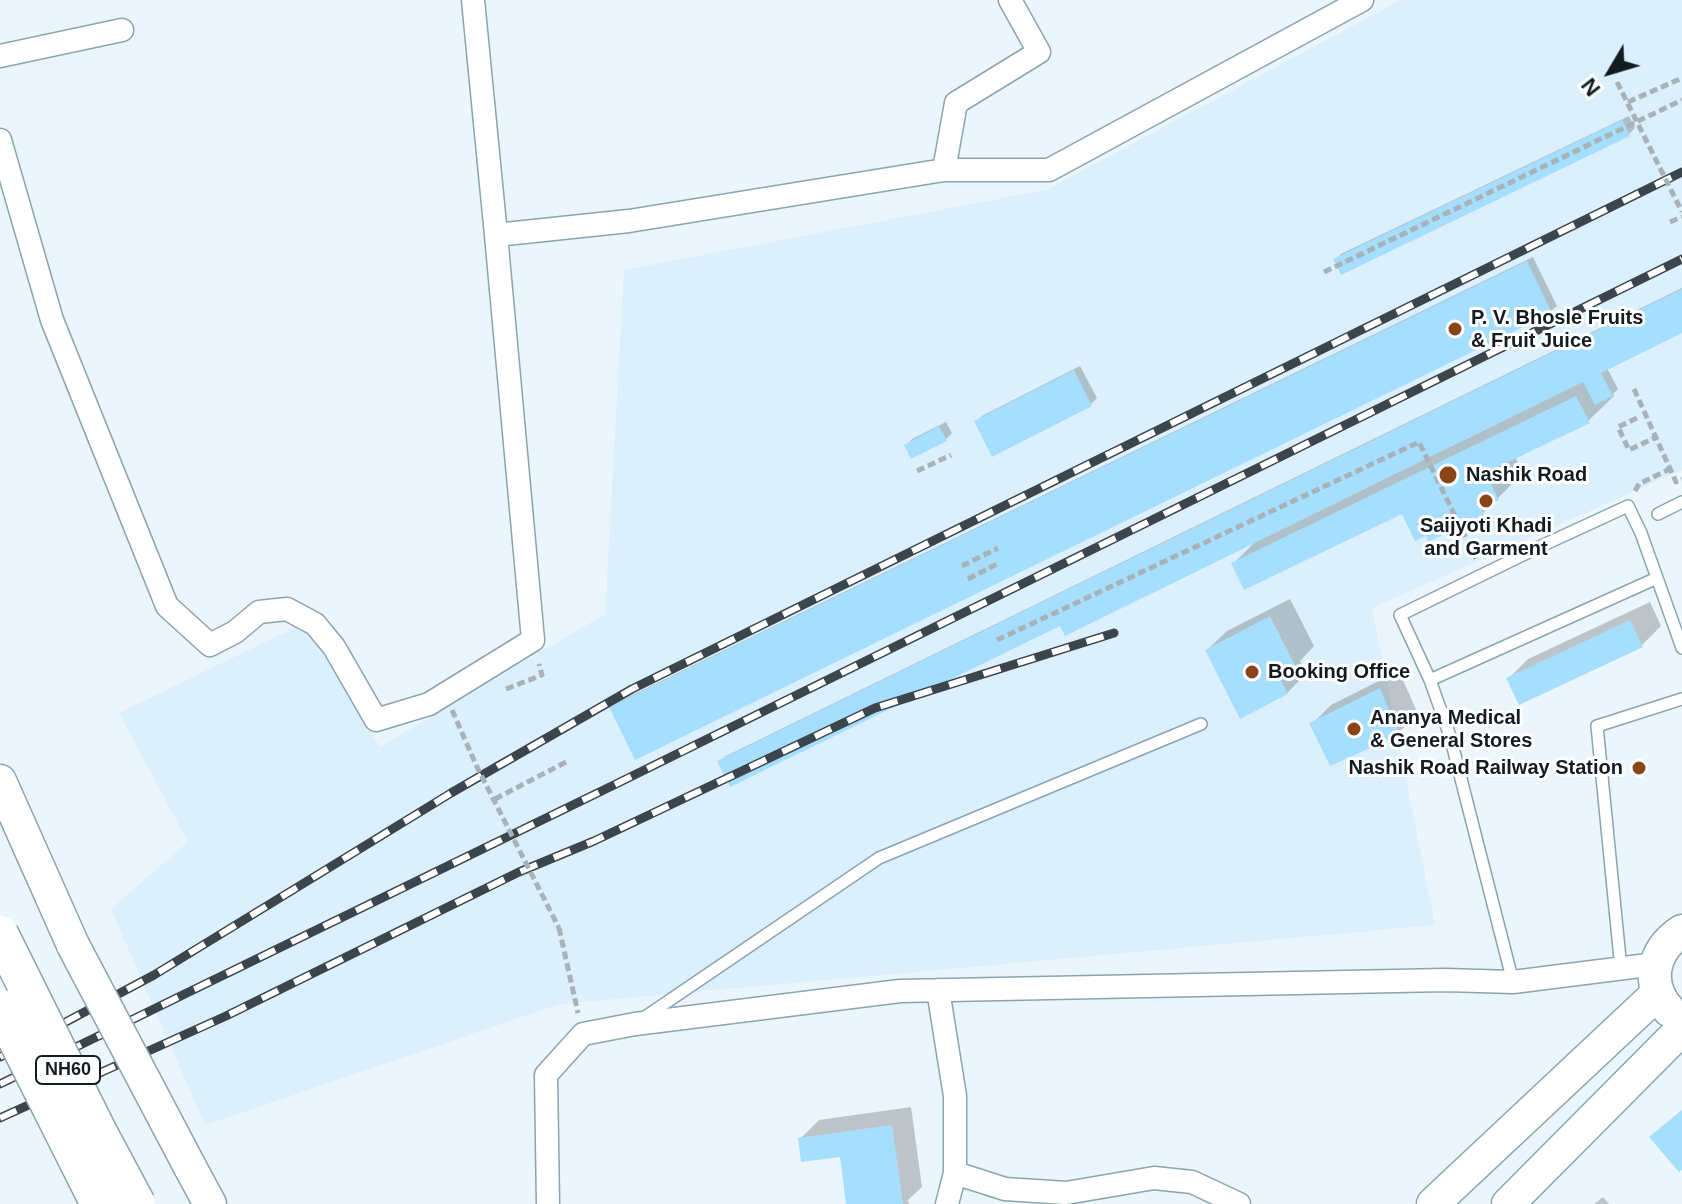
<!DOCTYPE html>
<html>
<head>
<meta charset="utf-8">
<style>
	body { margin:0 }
	#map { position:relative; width:1682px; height:1204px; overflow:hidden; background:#ebf5fc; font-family:Arial,sans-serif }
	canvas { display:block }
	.north { position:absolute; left:1570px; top:32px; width:80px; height:80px; -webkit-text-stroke:6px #fff; paint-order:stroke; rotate:232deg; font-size:22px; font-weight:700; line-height:32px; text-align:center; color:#121c21 }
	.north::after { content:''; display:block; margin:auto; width:28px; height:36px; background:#121c21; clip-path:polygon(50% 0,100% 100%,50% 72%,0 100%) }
</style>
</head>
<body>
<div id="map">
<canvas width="1682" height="1204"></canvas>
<div class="north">N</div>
</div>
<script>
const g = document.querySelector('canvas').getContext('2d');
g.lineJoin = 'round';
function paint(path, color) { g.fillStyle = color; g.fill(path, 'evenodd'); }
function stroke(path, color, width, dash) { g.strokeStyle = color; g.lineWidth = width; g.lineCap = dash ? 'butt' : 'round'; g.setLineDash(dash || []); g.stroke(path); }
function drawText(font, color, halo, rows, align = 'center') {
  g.font = font + ' Arial,sans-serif'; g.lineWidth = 6; g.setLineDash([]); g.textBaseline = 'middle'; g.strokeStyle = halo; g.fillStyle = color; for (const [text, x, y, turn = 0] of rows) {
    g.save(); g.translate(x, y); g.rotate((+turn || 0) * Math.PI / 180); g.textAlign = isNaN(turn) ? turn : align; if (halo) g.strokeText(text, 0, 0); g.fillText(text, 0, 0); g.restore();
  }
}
const built = new Path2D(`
	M1401,0H1682V470L1372,608L1435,925L560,1004L205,1125L111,909L188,842L119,713L304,623L380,747L605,614L624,270L1046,190Z`);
const shadow = new Path2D(`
	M1629,116L1635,128L1629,134L1335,260L1341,254Z
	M1533,257L1557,306L1551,311L612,707L618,702Z
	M1682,288V331L1607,368L1618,389L1613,394L1614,396L1588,421L1515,457L1523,473L1483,513L1403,511L1233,564L1256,541L1061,623L720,762L726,756Z
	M1080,366L1097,398L1091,404L976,422L982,416Z
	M946,422L952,433L946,439L906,445L912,439Z
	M1290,599L1314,646L1300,661L1306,674L1287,693L1207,650L1227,631Z
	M1650,602L1661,626L1642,645L1520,703L1508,679L1528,659Z
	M1399,671L1418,714L1398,733L1312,724L1331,705Z
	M911,1107L922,1187L908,1200L909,1204H848L841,1154L800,1139L819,1120Z
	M1603,1197L1609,1204H1594Z`);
const building = new Path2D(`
	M1622,120L1630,136L1341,275L1333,259Z
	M1527,261L1552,313L635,760L609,707Z
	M1682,289V333L1601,373L1613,396L1595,405L1583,382L1065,636L1060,626L730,787L717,761Z
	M1074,370L1092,406L992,457L974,421Z
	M1576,396L1590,423L1485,473L1499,500L1481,509L1484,515L1428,542L1426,536L1415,541L1402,514L1244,590L1231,563Z
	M939,426L947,441L911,459L904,445Z
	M1270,616L1296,667L1279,676L1288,694L1240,719L1205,650Z
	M1630,620L1643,647L1519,705L1506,678Z
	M1380,688L1399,735L1330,766L1309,723Z
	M1682,1110V1170L1679,1172L1649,1137Z
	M892,1125L903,1204H846L840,1157L801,1162L798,1138Z`);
const path = new Path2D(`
	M1628,102L1682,78
	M1670,222L1682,217
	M1324,272L1682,100
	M1634,389L1676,482L1682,479
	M1637,418L1618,427L1629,450L1656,437
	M917,471L951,455
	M1635,491L1639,484L1670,469
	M962,566L998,548
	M968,579L999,563
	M997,640L1419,442L1476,559
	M506,689L542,675L539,664
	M495,799L568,761
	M559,928L578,1013`);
const service = new Path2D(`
	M1658,514L1682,502
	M1430,680L1657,578
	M1621,969L1597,726L1682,699
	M1513,982L1450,736L1430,680L1400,615L1539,547L1628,506L1641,533L1682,648
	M642,1019L879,858L1201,724`);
const minor = new Path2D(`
	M0,56L122,30
	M0,140L52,320L167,606L210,645L235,632L259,612L287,609L315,624L334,647L376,720L429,704L533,640L496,235L473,0
	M944,170H1049L1362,0
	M496,235L629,221L944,170L956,103L1039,52L1010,0
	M938,990L955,1096V1173L947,1204
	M955,1173L1005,1189L1066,1193L1154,1178L1192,1182L1239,1204
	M548,1204L546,1075L583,1034L635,1024L900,991L1445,980L1513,982L1656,964`);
const secondary = new Path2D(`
	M0,781L73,945
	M1669,1010C1645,983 1653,950 1682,931
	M190,1167L210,1204
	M1433,1204L1658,993
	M1508,1204L1682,1029`);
const rail = new Path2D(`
	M0,1057L154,975L451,793L632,689L1682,172
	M0,1084L618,783L1682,259
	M0,1118L226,1016L519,872L594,841L875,708L1114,633`);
const pathBridge = new Path2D(`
	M1617,82L1682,212
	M452,710L477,767L559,928`);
const secondaryBridge = new Path2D(`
	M73,945L190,1167`);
const trunkBridge = new Path2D(`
	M0,934L98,1131L137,1204
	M0,1007L99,1204`);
const markers = [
	[1455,329,8,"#894518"],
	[1448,475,10,"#894518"],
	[1486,501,8,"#894518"],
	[1252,672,8,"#894518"],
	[1354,729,8,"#894518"],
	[1639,768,8,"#894518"]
];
const shields = [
	[68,1070,64]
];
const shieldNames = [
	["NH60",68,1070]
];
const poiNames = [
	["P. V. Bhosle Fruits",1471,318],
	["& Fruit Juice",1471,341],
	["Nashik Road",1466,475],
	["Saijyoti Khadi",1486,526,"center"],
	["and Garment",1486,549,"center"],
	["Booking Office",1268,672],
	["Ananya Medical",1370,718],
	["& General Stores",1370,741],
	["Nashik Road Railway Station",1623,768,"right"]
];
paint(built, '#dbf0fc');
paint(shadow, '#0003');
paint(building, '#a6defd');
stroke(service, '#8aa4b2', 14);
stroke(minor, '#8aa4b2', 25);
stroke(secondary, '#8aa4b2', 35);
stroke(path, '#a8b2b9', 5, [8, 4]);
stroke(service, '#fff', 11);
stroke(minor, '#fff', 22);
stroke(secondary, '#fff', 32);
stroke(rail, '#3b454b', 9);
stroke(rail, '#fff', 6, [18]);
stroke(secondaryBridge, '#8aa4b2', 35, []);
stroke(trunkBridge, '#8aa4b2', 39, []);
stroke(pathBridge, '#a8b2b9', 5, [8, 4]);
stroke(secondaryBridge, '#fff', 32);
stroke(trunkBridge, '#fff', 36);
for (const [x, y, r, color] of markers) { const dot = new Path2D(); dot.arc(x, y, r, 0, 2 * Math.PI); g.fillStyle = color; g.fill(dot); stroke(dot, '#fff', 3); }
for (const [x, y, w] of shields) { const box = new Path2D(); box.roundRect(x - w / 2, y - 14, w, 28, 6); g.fillStyle = '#fff'; g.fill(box); stroke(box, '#121c21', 2); }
drawText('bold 18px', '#121c21', null, shieldNames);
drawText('bold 20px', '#121c21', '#fff', poiNames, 'left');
</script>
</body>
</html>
